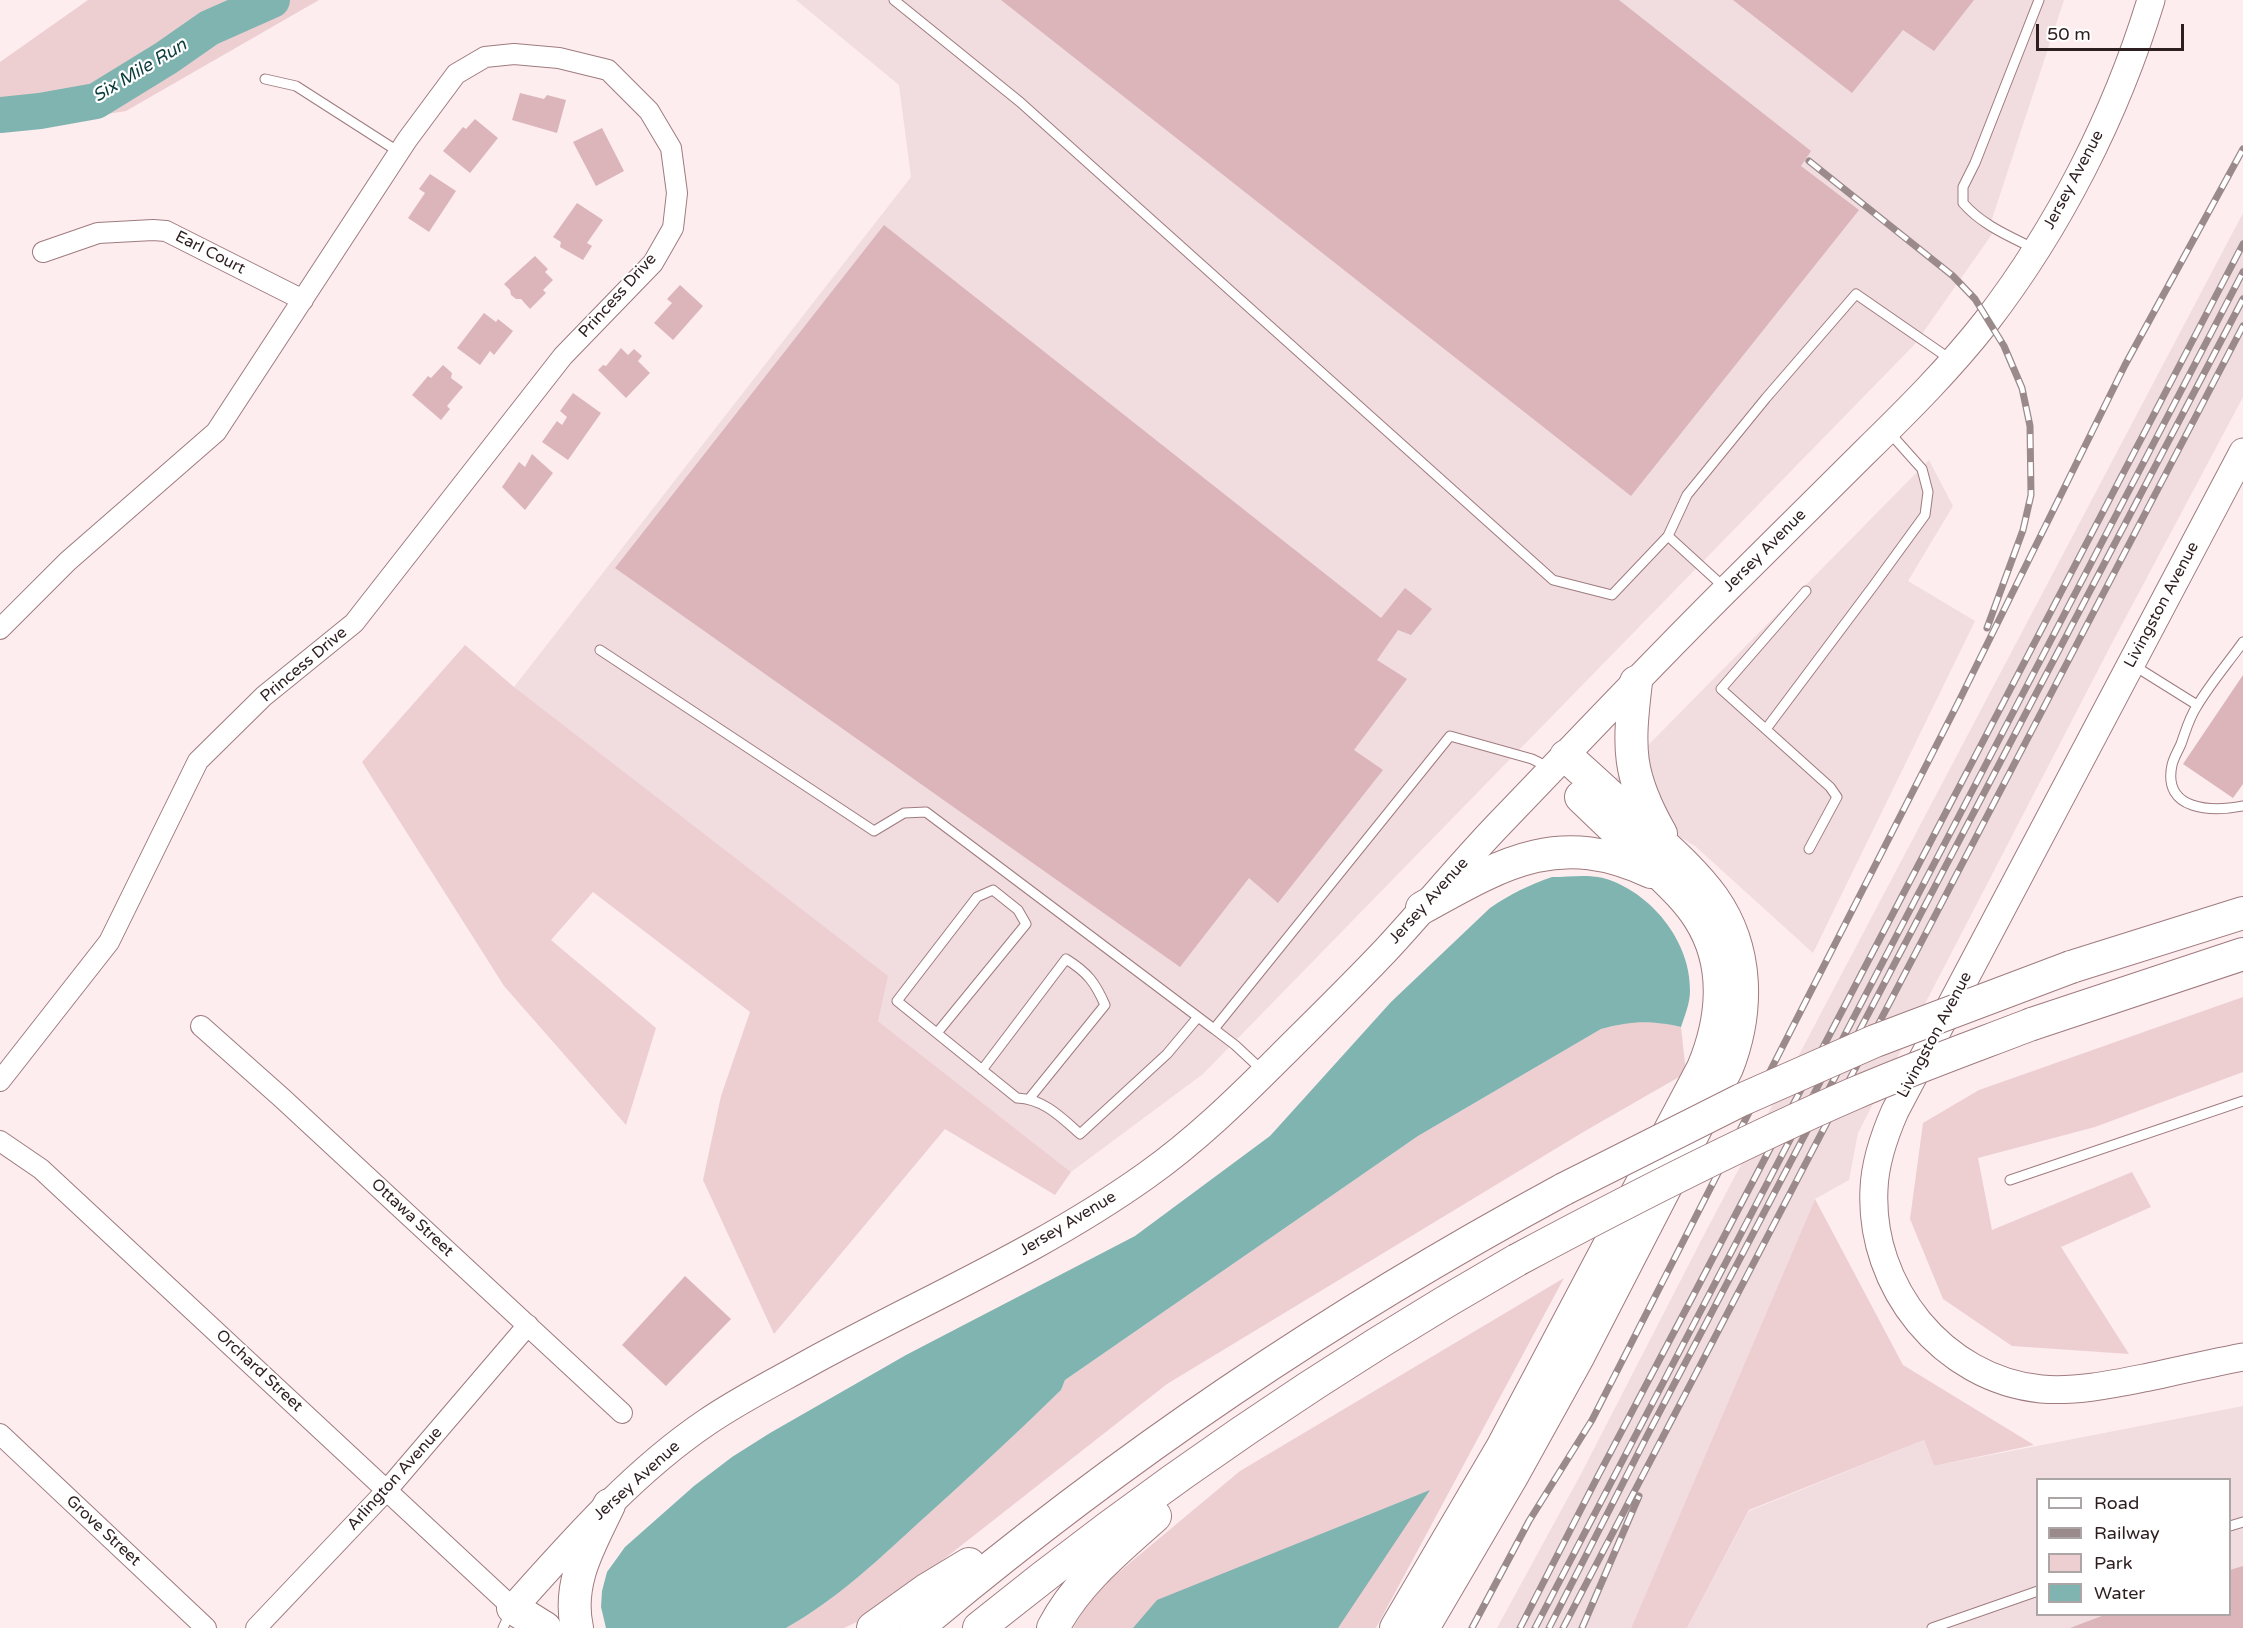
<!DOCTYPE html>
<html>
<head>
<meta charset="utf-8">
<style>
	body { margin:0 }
	#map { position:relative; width:2243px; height:1628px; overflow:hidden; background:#fdedef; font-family:"Varela Round",sans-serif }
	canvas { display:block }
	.legend { position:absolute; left:2036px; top:1478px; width:195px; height:138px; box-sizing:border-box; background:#fff; border:2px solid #aba5a6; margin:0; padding:8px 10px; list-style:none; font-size:18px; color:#2d1e20 }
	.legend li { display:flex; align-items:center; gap:12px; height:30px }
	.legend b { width:30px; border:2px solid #aba5a6 }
	.scale { position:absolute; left:2036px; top:24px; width:148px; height:27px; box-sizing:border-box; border:3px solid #2d1e20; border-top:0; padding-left:8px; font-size:18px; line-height:21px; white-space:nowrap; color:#2d1e20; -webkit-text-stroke:4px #fff; paint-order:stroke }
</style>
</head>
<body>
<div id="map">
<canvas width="2243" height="1628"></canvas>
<ul class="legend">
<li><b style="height:8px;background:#fff"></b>Road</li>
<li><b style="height:8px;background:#9a8a8c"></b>Railway</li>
<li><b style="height:16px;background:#edcfd2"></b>Park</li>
<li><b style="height:16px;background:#80b4b1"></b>Water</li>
</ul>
<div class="scale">50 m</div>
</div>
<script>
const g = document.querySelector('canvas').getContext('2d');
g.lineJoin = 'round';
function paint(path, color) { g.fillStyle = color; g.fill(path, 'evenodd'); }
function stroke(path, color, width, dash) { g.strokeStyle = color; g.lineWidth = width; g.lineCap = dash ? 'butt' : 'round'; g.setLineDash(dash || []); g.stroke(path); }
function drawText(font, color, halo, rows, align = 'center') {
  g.font = font + ' "Varela Round",sans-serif'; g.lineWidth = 4.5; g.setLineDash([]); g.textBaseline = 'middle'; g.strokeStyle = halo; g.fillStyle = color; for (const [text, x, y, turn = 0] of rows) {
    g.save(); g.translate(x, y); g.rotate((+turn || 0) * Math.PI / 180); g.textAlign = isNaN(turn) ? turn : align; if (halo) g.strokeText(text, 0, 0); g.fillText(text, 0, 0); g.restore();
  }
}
const built = new Path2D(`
	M796,0H2064L1991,222L1997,227L1915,344L1203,1074L1071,1172L878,1021L514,687L911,177L899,85Z
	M2243,213V397L2111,645L1858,1133L1849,1180L1815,1199L1631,1628H1497L1582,1472L1705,1233Z
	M1929,460L1953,506L1908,581L1975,621L1813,953L1695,846L1603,791Z
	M2243,1406V1628H1687L1749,1511L1924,1440L1934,1466ZM2038,1480H2230V1614H2038Z`);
const green = new Path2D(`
	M88,0H319L126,111L0,131V62Z
	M465,645L514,687L888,976L878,1021L1071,1172L1055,1195L945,1129L774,1334L703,1180L721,1096L750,1012L593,892L551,940L656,1028L626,1125L504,986L362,762Z
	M2243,997V1072L2095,1127L1978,1158L1992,1230L2132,1172L2151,1207L2061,1247L2129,1354L2012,1346L1943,1299L1910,1219L1923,1123L1979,1090Z
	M1632,1021H1658L1681,1027L1686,1073L1585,1131L1167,1384L874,1614L844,1628H786C834,1601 874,1564 914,1527C964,1482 1013,1437 1061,1390L1065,1380L1418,1136L1601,1029Z
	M1815,1199L1903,1365L2034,1445L1934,1466L1924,1440L1749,1510L1687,1628H1631Z
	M1564,1278L1376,1628H1073L1095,1592L1240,1471Z`);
const water = new Path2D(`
	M1552,877C1568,877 1587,874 1603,878C1650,891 1691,941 1690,991C1690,1003 1685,1015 1681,1027C1650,1020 1631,1021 1601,1029L1418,1136L1065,1380L1061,1390C1013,1437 964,1482 914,1527C874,1564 834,1601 786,1628H606L601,1607L602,1591L607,1572L625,1547L694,1486L732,1457L770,1433L906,1355L1135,1236L1270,1136L1391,1002L1490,908C1510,894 1529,885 1552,877Z
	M1430,1490L1338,1628H1133L1157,1600Z`);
const river = new Path2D(`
	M0,115L40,111L96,101L166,58L209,28L272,0`);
const building = new Path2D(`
	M1001,0H1619L1811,151L1801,166L1859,210L1631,496Z
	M1733,0H1974L1934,51L1903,30L1852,93Z
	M520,93L544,99L547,95L566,100L557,133L512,120Z
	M475,119L498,138L470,173L443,151L463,127L466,129Z
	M602,128L624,171L596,186L573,142Z
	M430,174L456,191L429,232L408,218L425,193L419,189Z
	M577,203L603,220L587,243L592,246L583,260L560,247L561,242L553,237Z
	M884,225L1381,618L1405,588L1432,609L1411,635L1398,630L1377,660L1407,679L1354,750L1383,770L1278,903L1249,878L1180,967L615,568Z
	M535,256L548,269L545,272L553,280L543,290L546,293L530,309L521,299H516L511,295L510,290L504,284Z
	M680,285L703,306L673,340L654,323L672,303L667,299Z
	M484,313L496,322L498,319L513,331L494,355L490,351L480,365L457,348Z
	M621,348L628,355L634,349L642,356L638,361L650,373L626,398L598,370L603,365L606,366Z
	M443,365L452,373L451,378L463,387L447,406L450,409L441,420L412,395L428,376L431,378Z
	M573,393L601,413L568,460L542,442L557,421L562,425L567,417L560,411Z
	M532,454L553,473L525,510L502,487L519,462L525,467Z
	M2243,675V784L2233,798L2183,764Z
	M685,1276L731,1319L666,1386L622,1345Z
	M2243,1566V1628H2070L2107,1614H2230V1570Z`);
const service = new Path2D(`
	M894,0L1020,102L1553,580L1612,595L1668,536L1725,588
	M265,79L296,86L399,152
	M2035,249C2009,236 1982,225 1963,203V187L1975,163L2039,0
	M1668,536L1687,495L1766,398L1856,294L1950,359
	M1806,591L1721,689L1830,787L1837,797L1809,849
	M2243,642C2228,663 2210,684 2197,706C2189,718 2186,730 2181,744C2178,751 2174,757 2172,765C2162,811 2212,812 2243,806
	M600,650L874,831L904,813L926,812L1214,1029L1450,736L1532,759L1550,768
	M2133,665L2197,705
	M1766,729L1874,585L1925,515L1928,492L1922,469L1889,432
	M1214,1029L1235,1045L1263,1071
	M937,1033L1026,924L1018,910L993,890L977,897L897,1001L1017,1098C1044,1099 1061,1117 1080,1134L1167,1054L1198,1017
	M982,1070L1066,959C1087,972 1095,982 1105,1005L1029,1099
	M2010,1180L2243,1101
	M2230,1526L2243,1522
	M503,1628L511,1611
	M1932,1628L2038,1591`);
const minor = new Path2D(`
	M43,252L98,233L153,230L166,231L303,300
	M0,629L68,561L216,432L407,140L456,74L485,57L514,54L559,58L608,70L649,111L671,148L677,193L673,228L653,263L563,356L354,623L264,696L198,761L109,942L0,1081
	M201,1026L282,1098L622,1413
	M0,1141L41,1169L513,1608
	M0,1434L206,1628
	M256,1628L387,1490L528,1325`);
const secondary = new Path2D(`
	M2243,452L1895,1111C1884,1136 1875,1162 1874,1189C1869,1287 1943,1379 2041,1389C2077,1392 2114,1384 2149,1377C2181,1370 2212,1363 2243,1357
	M513,1608C573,1541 633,1472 707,1422C739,1400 775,1382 809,1363C922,1301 1042,1250 1147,1175C1195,1141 1237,1100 1279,1058C1315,1022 1351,987 1386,950C1426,907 1463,861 1504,819C1580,740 1655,660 1733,583C1777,539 1822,495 1866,451C1908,410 1950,368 1986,322C2059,227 2116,115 2151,0`);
const trunk = new Path2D(`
	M1636,682C1628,749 1627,774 1661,834
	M1422,908C1503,863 1559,829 1651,872
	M2071,967L2243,913
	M2032,1024L2243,954
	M513,1608L545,1628
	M577,1628C567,1582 590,1545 609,1505
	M873,1628L926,1590L969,1564
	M917,1628C1120,1457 1331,1315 1564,1189
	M979,1628C1148,1491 1328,1368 1517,1260
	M1053,1628C1077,1582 1117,1550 1155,1516
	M1396,1628L1503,1446L1703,1068C1723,1020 1729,965 1699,918C1685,896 1665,879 1647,861C1625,839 1603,818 1581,797
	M1423,1628L1511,1478L1578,1357L1727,1068C1749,1012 1749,949 1713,898C1695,873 1670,851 1647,830C1620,805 1593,780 1566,756`);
const rail = new Path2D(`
	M1809,161L1953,276L1975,299L2004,346L2022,388L2030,426L2031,495L2023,530L1987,628
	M1472,1628L1529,1521L1592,1420L1958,703L2125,365L2243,149
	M1520,1628L1598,1476L1693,1296L2243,244
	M1535,1628L2243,272
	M1549,1628L1648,1434L2243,299
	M1563,1628L2243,326
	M1582,1628L1639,1496`);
const trunkBridge = new Path2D(`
	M1564,1189L1741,1100L1875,1041L2071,967
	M1517,1260C1627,1201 1738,1144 1853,1094C1911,1069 1972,1047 2032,1024`);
const streetNames = [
	["Jersey Avenue",2074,180,-62],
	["Earl Court",210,253,27],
	["Princess Drive",618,296,-48],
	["Jersey Avenue",1765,551,-45],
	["Livingston Avenue",2162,605,-62],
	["Princess Drive",304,665,-40],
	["Jersey Avenue",1429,901,-48],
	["Livingston Avenue",1935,1035,-62],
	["Ottawa Street",412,1218,43],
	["Jersey Avenue",1068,1224,-31],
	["Orchard Street",259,1371,43],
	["Arlington Avenue",395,1479,-48],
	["Jersey Avenue",637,1481,-42],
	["Grove Street",103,1531,43]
];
const waterNames = [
	["Six Mile Run",140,71,-31]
];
paint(built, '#f1dddf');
paint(green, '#edcfd2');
paint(water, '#80b4b1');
stroke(river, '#80b4b1', 36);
paint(building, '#dbb5b9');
stroke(service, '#9f7b7f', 11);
stroke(minor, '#9f7b7f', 22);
stroke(secondary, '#9f7b7f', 29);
stroke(trunk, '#9f7b7f', 34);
stroke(service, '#fff', 9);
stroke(minor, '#fff', 20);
stroke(secondary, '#fff', 27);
stroke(trunk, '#fff', 32);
stroke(rail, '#9a8a8c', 7);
stroke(rail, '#fff', 4.5, [14]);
stroke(trunkBridge, '#9f7b7f', 34, []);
stroke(trunkBridge, '#fff', 32);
drawText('16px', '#2d1e20', '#fff', streetNames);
drawText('italic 18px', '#0b3d3c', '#fff', waterNames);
</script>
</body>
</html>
